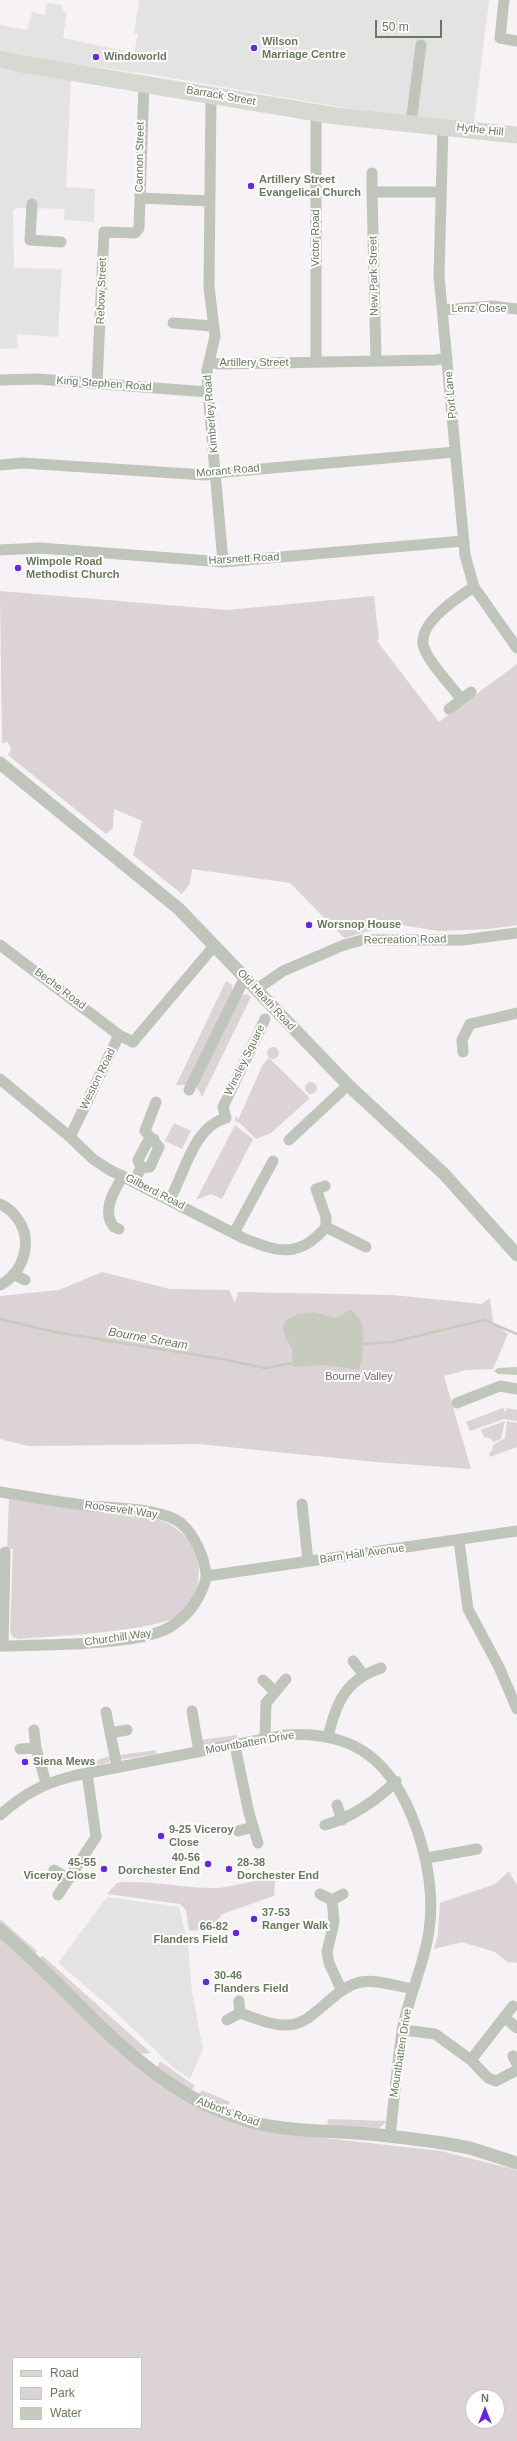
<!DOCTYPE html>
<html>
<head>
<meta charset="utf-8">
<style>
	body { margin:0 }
	#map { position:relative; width:517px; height:2441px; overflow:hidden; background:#f6f2f5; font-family:Helvetica,sans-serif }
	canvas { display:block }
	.legend { position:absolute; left:12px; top:2357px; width:130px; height:72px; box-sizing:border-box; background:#fff; border:1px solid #c3c9be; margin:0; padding:5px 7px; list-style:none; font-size:12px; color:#68785d }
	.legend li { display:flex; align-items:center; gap:8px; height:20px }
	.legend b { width:20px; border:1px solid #c3c9be }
	.north { position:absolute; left:465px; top:2389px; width:40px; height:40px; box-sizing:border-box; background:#fff; border:1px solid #c3c9be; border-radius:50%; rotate:0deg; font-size:11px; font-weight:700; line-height:16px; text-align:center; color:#68785d }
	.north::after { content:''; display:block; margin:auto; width:14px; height:18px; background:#6627e1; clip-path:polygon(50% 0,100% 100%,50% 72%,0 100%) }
	.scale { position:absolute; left:375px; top:20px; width:67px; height:18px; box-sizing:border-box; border:2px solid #68785d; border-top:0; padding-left:5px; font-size:12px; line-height:14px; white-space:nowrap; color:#68785d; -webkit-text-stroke:3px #fff; paint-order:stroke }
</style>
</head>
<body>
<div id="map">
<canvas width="517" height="2441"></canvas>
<ul class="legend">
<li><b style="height:5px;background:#d5d9d2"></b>Road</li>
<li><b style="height:11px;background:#dcd3d6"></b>Park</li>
<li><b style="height:11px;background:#c6cbbd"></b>Water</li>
</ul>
<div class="north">N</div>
<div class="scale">50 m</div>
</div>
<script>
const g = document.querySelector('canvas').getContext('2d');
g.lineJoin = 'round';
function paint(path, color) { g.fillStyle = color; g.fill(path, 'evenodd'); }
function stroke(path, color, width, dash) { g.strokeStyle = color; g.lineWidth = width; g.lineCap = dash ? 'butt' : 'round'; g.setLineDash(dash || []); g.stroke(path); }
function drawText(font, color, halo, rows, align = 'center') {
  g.font = font + ' Helvetica,sans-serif'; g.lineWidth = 4; g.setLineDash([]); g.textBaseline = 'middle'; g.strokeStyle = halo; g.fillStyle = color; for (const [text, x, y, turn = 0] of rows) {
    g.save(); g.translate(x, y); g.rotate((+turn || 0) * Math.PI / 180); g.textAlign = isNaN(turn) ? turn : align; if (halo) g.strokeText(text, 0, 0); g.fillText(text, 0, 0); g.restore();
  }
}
const built = new Path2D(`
	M139,0H489L474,122L352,109L154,75L23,57L0,51V25L27,30L32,12L45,15L47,3L62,5V11L67,12L63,38L134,53L138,34L134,33Z
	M0,67L71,79L66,187L95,189L94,222L64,220L65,209L18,208L13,210L14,268L62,269L58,337L17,334L18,348L0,349Z
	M107,1897L179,1907L188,1944L192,1992L203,2049L190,2079L174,2068L110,2007L58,1963Z`);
const green = new Path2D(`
	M0,591L227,610L374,596L379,639L377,641L439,722L517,664V925L489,929L439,931L395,924L344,938L290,883L192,869L190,883L182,894L133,855L142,821L114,809L113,828L106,834L8,755L11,749L8,742L2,743Z
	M226,981L232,985L233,996L186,1085H176Z
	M247,994L251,997L202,1097L196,1085L238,996Z
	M267 1053a6 6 0 1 1 12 0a6 6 0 1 1-12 0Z
	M269,1058L310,1098L271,1133L256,1139L241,1124L235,1121V1117L239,1118L263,1064Z
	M305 1088a6 6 0 1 1 12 0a6 6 0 1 1-12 0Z
	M174,1123L191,1131L182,1149L165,1141Z
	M235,1125L253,1139L222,1199L211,1194L196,1200Z
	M102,1272L170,1289L229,1290L235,1303L238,1292L393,1295L482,1304L490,1298L493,1322L508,1334L493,1369L466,1370L444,1376L471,1469L376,1462L198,1444L28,1446L0,1439V1296L59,1290Z
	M503,1408L505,1412L507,1408L517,1410V1421L504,1419L470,1431L466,1422Z
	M505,1421L501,1439L493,1442L491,1439L484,1437L481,1430Z
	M507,1421L517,1423V1447L490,1457L489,1453L492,1450L493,1445L505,1438Z
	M9,1497L154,1518C176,1525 191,1537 197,1560C202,1578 196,1600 182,1613C161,1632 52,1636 19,1639L13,1637L10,1632L13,1549H7Z
	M237,1735L236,1739L204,1746L199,1740Z
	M156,1750L157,1754L125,1759H120L119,1755Z
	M112,1756L108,1763L89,1766L88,1762Z
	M509,1871L517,1885V1963L507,1962L495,1952L462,1942L434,1949L438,1934L440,1903L495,1884Z
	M275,1877L274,1896L222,1914L213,1926L203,1930L189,1931L186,1910L180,1904L107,1894L117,1883L124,1882C153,1881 180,1887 208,1888C229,1889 253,1880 275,1877Z
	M0,1919L37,1951L35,1954L0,1923Z
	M0,1935L180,2095L297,2135L441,2151L517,2170V2441H0ZM13,2358H141V2428H13ZM473,2397H497V2421H473Z
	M43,1956L151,2053L139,2054L39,1958Z
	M160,2061L195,2086L191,2091L157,2068Z
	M202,2090L230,2102L226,2108L199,2095Z
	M328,2119L387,2121L378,2129L327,2125Z`);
const water = new Path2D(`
	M350,1310C369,1318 364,1354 359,1370L326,1365L293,1367L292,1349L285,1337L283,1327L286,1320L298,1314L314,1312L336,1318Z
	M517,1367V1375L498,1374L494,1371L498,1368Z`);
const stream = new Path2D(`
	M0,1319L55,1332L221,1359L265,1368L293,1363
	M362,1344L392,1342L484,1320L517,1334`);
const minor = new Path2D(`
	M504,0L500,38L517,41
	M211,95L209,287L215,336L209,362L218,364L435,360L447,358
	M316,113V362
	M411,123L421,45
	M443,126L439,276L465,555L474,587L517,648
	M372,173V192
	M140,198L209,201
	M32,204L30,240L61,242
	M442,310L493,306L517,309
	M173,323L213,326
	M376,361L372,192H439
	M209,362L207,370L208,392L223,562
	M0,380L37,379L208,392
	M97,384L104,232L135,233L139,228L144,83
	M0,465L23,463L205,475L226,472L455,452
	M0,550L40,548L223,562L463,541
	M461,699C451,685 426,660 423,644C420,622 458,597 474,587
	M449,709L471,692
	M0,945L119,1035
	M257,989L283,971L344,945L362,940H463L517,933
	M463,1052L462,1040L470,1024L517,1013
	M0,1079L70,1137L93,1159L108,1169L243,1238C278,1252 299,1259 326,1227V1217L316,1189L325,1186
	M189,1090L245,977
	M70,1137L119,1035L133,1042L215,945
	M289,1140L348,1085
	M141,1168L138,1160L148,1141L154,1139
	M134,1181L141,1168L150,1167L159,1147L145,1131L156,1102
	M170,1199C185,1173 193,1127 226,1118L223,1107L265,1019
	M0,1204C6,1207 13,1212 17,1218C34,1240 24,1273 0,1285
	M326,1227L366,1247
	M119,1229L114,1227C101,1211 114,1191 123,1176
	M234,1233L273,1161
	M15,1275L25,1280
	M457,1403L500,1386L517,1389
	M0,1492C30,1497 60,1502 90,1506C115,1508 153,1508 176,1520C191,1528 202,1552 205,1568C208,1578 204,1585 200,1594C194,1607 183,1619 170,1627C140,1646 38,1645 0,1646
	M302,1504L308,1561
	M459,1541L468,1609L499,1667L517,1709
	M207,1576L517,1531
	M3,1646L5,1552
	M353,1661L363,1674
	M263,1680L274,1691
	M192,1711L199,1752
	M106,1712L117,1767
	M34,1730L36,1748L46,1783
	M110,1733L127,1730
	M328,1737C336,1703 345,1680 381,1668
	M265,1739L266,1703L286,1679
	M235,1746L249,1813L258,1843
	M20,1749L36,1748
	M337,1805L342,1820
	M0,1815C24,1794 42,1784 73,1776L285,1735C357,1730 393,1763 416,1827C428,1861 434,1896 429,1931C424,1966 408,1997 402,2031C397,2066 394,2101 390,2136
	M325,1825C351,1818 377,1800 396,1781
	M238,1831L253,1827
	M427,1858L477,1849
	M54,1870L69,1879
	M320,1894L332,1900L334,1922L327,1952L329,1963L341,1989
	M58,1895L96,1837L87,1773
	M332,1900L343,1894
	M239,2001L240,2013
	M504,2017L517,2028
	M227,2020L240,2013C255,2018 272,2026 288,2025C315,2024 332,1988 361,1982C376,1979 397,1986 413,1989
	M403,2030L435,2034L471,2060L513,2006
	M513,2056L517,2064
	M471,2060L488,2078L496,2081L517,2070`);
const tertiary = new Path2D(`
	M0,763L179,909L348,1085L444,1174L517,1255
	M0,1930C83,2000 148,2098 260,2124C291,2131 325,2131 356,2133C385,2135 414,2139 443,2143L470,2148L517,2163`);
const primary = new Path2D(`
	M0,59L22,64L336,116L517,135`);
const markers = [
	[254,48,4,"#6627e1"],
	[96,57,4,"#6627e1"],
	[251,186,4,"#6627e1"],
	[18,568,4,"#6627e1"],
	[309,925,4,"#6627e1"],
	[25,1762,4,"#6627e1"],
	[161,1836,4,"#6627e1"],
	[208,1864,4,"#6627e1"],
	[104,1869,4,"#6627e1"],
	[229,1869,4,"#6627e1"],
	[254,1919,4,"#6627e1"],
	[236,1933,4,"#6627e1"],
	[206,1982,4,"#6627e1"]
];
const poiNames = [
	["Wilson",262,42],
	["Marriage Centre",262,55],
	["Windoworld",104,57],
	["Artillery Street",259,180],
	["Evangelical Church",259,193],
	["Wimpole Road",26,562],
	["Methodist Church",26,575],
	["Worsnop House",317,925],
	["Siena Mews",33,1762],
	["9-25 Viceroy",169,1830],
	["Close",169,1843],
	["40-56",200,1858,"right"],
	["Dorchester End",200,1871,"right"],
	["45-55",96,1863,"right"],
	["Viceroy Close",96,1876,"right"],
	["28-38",237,1863],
	["Dorchester End",237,1876],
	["37-53",262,1913],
	["Ranger Walk",262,1926],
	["66-82",228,1927,"right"],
	["Flanders Field",228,1940,"right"],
	["30-46",214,1976],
	["Flanders Field",214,1989]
];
const streetNames = [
	["Barrack Street",221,96,10],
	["Hythe Hill",480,130,6],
	["Cannon Street",140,157,-89],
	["Victor Road",316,238,-90],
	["New Park Street",374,276,-91],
	["Rebow Street",102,291,-88],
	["Lenz Close",479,309],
	["Artillery Street",254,363],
	["King Stephen Road",104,384,4],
	["Port Lane",451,395,-95],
	["Kimberley Road",211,414,-95],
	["Morant Road",228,471,-5],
	["Harsnett Road",244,559,-3],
	["Recreation Road",405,940,-1],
	["Beche Road",60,989,37],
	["Old Heath Road",266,1000,47],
	["Winsley Square",245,1060,-64],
	["Weston Road",98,1079,-64],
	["Gilberd Road",155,1192,27],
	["Roosevelt Way",121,1510,8],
	["Barn Hall Avenue",362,1554,-8],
	["Churchill Way",118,1638,-8],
	["Mountbatten Drive",250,1743,-10],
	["Mountbatten Drive",401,2053,-81],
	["Abbot's Road",228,2112,20]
];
const parkNames = [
	["Bourne Valley",359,1377]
];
const waterNames = [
	["Bourne Stream",148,1339,10]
];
paint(built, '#e4e3e3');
paint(green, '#dcd3d6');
paint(water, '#c6cbbd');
stroke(stream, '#c6cbbd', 2.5);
stroke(minor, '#c0c5bc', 11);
stroke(tertiary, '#c0c5bc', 13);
stroke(primary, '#d5d9d2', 17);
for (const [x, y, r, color] of markers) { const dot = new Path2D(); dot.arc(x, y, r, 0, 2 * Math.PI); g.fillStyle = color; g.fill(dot); stroke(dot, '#fff', 1.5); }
drawText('bold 11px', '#68785d', '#fff', poiNames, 'left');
drawText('11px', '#68785d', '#fff', streetNames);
drawText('11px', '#7a6366', '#fff', parkNames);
drawText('italic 12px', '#6d785b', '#fff', waterNames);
</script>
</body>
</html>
